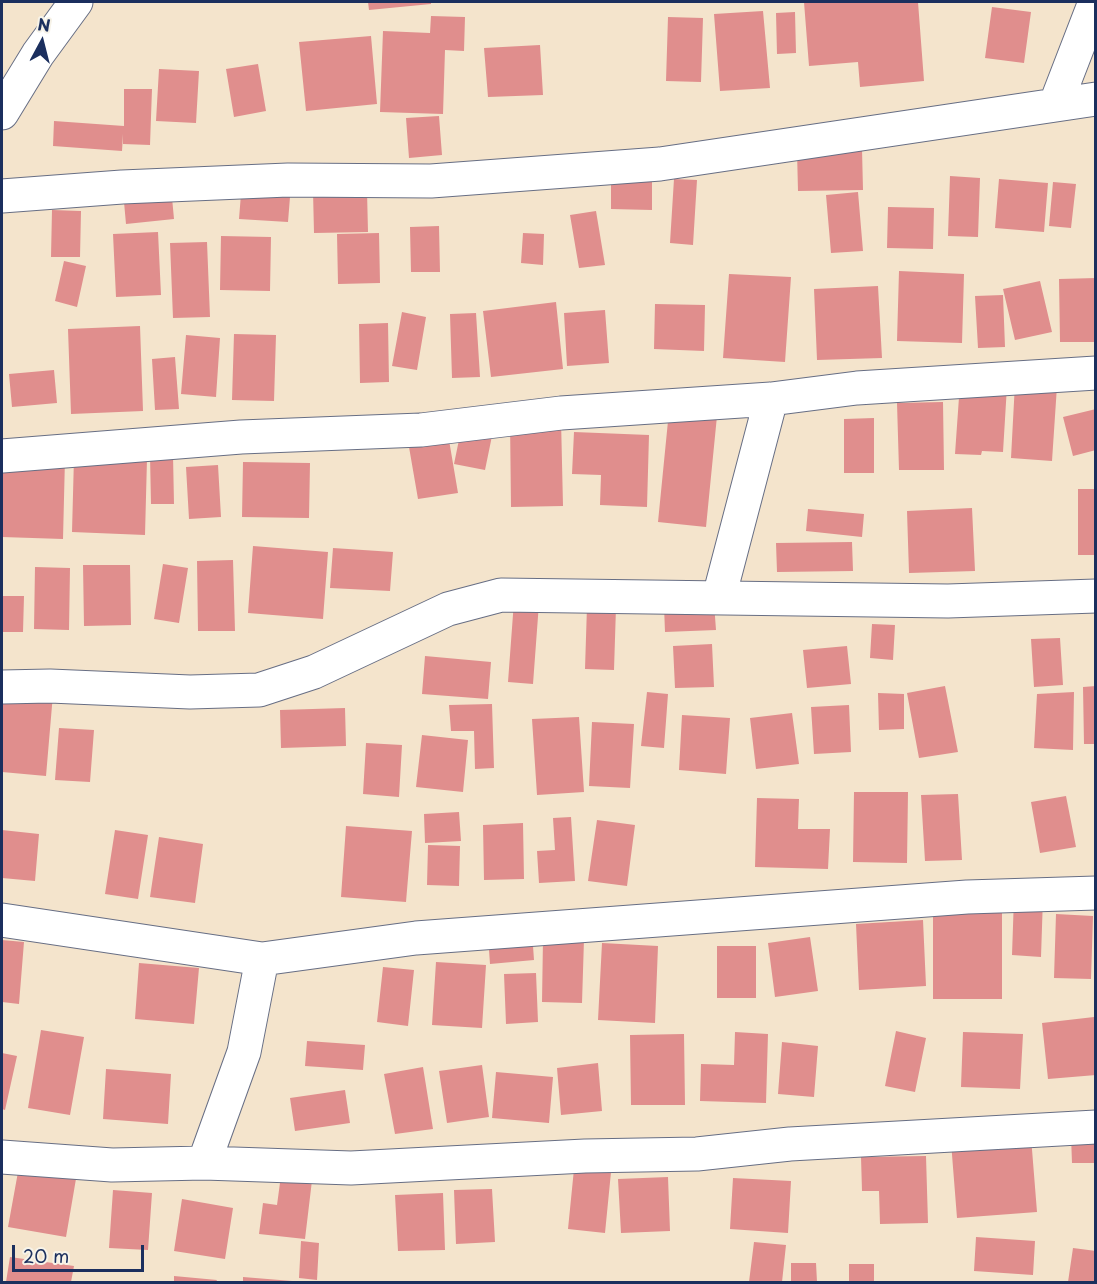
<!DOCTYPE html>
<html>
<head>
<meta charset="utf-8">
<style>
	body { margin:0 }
	#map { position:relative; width:1097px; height:1284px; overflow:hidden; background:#f4e4cc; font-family:"Playpen Sans",sans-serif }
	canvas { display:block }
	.frame { position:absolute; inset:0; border:3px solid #1b2f5e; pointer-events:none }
	.north { position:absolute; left:12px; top:12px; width:60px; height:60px; -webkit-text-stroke:4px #f7f3e8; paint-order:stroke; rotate:7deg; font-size:16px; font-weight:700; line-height:24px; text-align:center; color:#1b2f5e }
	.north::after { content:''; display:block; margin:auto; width:21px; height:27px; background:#1b2f5e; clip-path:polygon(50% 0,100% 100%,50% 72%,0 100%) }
	.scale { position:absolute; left:12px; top:1245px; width:132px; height:27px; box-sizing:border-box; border:3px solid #1b2f5e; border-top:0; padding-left:8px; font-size:18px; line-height:21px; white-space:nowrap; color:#1b2f5e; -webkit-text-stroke:4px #f7f3e8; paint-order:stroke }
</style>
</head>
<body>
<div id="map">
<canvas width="1097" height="1284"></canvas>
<div class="frame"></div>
<div class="north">N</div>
<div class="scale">20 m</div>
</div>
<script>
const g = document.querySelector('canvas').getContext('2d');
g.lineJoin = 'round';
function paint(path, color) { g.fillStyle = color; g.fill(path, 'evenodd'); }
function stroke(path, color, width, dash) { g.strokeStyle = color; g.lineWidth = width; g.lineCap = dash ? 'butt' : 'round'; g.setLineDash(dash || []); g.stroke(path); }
const building = new Path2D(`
	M368,2H431V4L369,10Z
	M804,2H918L924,81L860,87L858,62L809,66Z
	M992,7L1031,12L1024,63L985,58Z
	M763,11L770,88L720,91L714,14Z
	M795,12L796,53L777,54L776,13Z
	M431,16L465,17L464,51L445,50L443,114L380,112L383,31L430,33Z
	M668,17L703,18L701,82L666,81Z
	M371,36L377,104L306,111L299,42Z
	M540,45L543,95L488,97L484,48Z
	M258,64L266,111L234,117L226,69Z
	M159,69L199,71L196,123L156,121Z
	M124,89H152L150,145L123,144V134L122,151L53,146L54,121L124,126Z
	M439,116L442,155L409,158L406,118Z
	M862,149L863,190L798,191L797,151Z
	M950,176L980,178L978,237L948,236Z
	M611,178L652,179V210L611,209Z
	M674,179L697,180L693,245L670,243Z
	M999,179L1048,183L1044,232L995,228Z
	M1053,182L1076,184L1071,228L1049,226Z
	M171,187L174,219L126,224L123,191Z
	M313,191H367L368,232L314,233Z
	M858,192L863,251L831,253L826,195Z
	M241,194L290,197L288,222L239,219Z
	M888,207L934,208L933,249L887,248Z
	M52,210L81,211L80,257H51Z
	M596,211L605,265L579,268L570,215Z
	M439,226L440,272H411L410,227Z
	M158,232L161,295L116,297L113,234Z
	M379,233L380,283L338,284L337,234Z
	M523,233L544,234L543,265L521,263Z
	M221,236L271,237L270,291L220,290Z
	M207,242L210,317L173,318L170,243Z
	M64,261L86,266L77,307L55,301Z
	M899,271L964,274L962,343L897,341Z
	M729,274L791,277L785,362L723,358Z
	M1096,278V342H1060L1059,279Z
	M1040,281L1052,332L1015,340L1003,289Z
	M878,286L882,358L817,360L814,289Z
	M1003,295L1005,347L978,348L975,296Z
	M556,302L563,369L491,377L483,311Z
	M655,304L705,305L704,351L654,349Z
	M605,310L609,363L567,366L564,313Z
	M402,312L426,317L417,370L392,366Z
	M476,313L480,377L452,378L450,314Z
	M388,323L389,382L360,383L359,324Z
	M140,326L143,411L71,414L68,329Z
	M234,334L276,335L274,401L232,400Z
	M186,335L220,338L216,397L181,394Z
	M175,357L179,409L155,410L152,359Z
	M54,370L57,403L12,407L9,374Z
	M960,383L1007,386L1003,452L982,451L981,455L955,454Z
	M1015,383L1057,386L1052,461L1011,458Z
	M943,402L944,470H899L897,403Z
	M1096,409V450L1073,456L1063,417Z
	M669,411L717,416L706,527L658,522Z
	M874,418V473H844V419Z
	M561,419L563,506L511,507L510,420Z
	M461,430L492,436L485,470L454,464Z
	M574,432L649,435L647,507L600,505L601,475L572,474Z
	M449,440L458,493L418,499L409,447Z
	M150,455H173L174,504H151Z
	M2,456L65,458L63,539L2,537Z
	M74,457L147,459L145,535L72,532Z
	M243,462L310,463L309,518L242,517Z
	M218,465L221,517L189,519L186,467Z
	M1078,489H1096V555H1078Z
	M972,508L975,571L909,573L907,511Z
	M808,509L864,514L862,537L806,531Z
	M852,542L853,571L777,572L776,543Z
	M253,546L328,552L323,619L248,613Z
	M333,548L393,552L390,591L330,588Z
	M233,560L235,631H198L197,561Z
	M163,564L188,568L179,623L154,619Z
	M83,565H130L131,625L84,626Z
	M35,567L70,568L69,630L34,629Z
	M2,596H24L23,632H2Z
	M514,601L539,603L533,684L508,682Z
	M714,603L716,630L665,632L664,606Z
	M587,606L616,607L614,670L585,669Z
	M872,624L895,625L893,660L870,658Z
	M1060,638L1063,685L1034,687L1031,639Z
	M712,644L714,687L675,688L673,646Z
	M847,646L851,684L807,688L803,650Z
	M425,656L491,662L488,699L422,694Z
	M945,686L958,752L919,758L907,693Z
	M1096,686V744H1084L1083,687Z
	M2,689L53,694L46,776L2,772Z
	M647,692L668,694L664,748L641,746Z
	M1074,692L1073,750L1034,748L1037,694Z
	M878,693L904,694V729L879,730Z
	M492,704L494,768L475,769L474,731H451L449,705Z
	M849,705L851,752L814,754L811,707Z
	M345,708L346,746L281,748L280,710Z
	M792,713L799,764L756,769L750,718Z
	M682,715L730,718L726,774L679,770Z
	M579,717L584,792L537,795L532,719Z
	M592,722L634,724L630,788L589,786Z
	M59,728L94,730L90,782L55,780Z
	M422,735L468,740L463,792L416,787Z
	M366,743L402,745L399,797L363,794Z
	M854,792H908L907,863L853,862Z
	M958,794L962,860L925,861L921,795Z
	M1066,796L1076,847L1040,853L1031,802Z
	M757,798L799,799L798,829H830L828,869L755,867Z
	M459,812L461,841L425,843L424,814Z
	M571,817L575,881L539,883L537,851L555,850L553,818Z
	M597,820L635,825L627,886L588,881Z
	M523,823L524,879L484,880L483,825Z
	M346,826L412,831L406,902L341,897Z
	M2,830L39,834L35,881L2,878Z
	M115,830L148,835L138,899L105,894Z
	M159,837L203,844L195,903L150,897Z
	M428,845L460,846L459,886L427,885Z
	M1014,897H1043L1041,957L1012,955Z
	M933,905H1002V999H933Z
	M1056,914L1093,916L1091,979L1054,978Z
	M923,920L926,986L859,990L856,924Z
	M532,932L534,960L490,964L488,936Z
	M810,937L818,991L775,997L768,943Z
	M543,939H584L582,1003L542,1002Z
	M2,940L24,942L19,1004L2,1002Z
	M602,943L658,946L655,1023L598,1020Z
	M717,946H756V998H717Z
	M436,962L486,965L482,1028L432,1025Z
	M139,963L199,968L194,1024L135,1019Z
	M383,967L414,970L408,1026L377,1022Z
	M536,973L538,1022L506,1024L504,974Z
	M1094,1017L1096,1075L1048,1079L1042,1023Z
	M41,1030L84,1037L70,1115L28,1108Z
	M896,1031L926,1038L915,1092L885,1086Z
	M735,1032L768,1034L766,1103L700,1101L701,1064L734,1065Z
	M963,1032L1023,1034L1020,1089L961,1087Z
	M684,1034L685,1105H631L630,1035Z
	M307,1041L365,1045L363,1070L305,1066Z
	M782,1042L818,1046L814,1097L778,1094Z
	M2,1053L17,1056L5,1110L2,1109Z
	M598,1063L602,1111L561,1115L557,1068Z
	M482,1065L489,1117L447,1123L439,1071Z
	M423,1067L433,1129L395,1134L384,1074Z
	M106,1069L171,1074L168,1124L103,1119Z
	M496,1072L553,1077L549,1123L492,1118Z
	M345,1090L350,1123L295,1131L290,1098Z
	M1071,1136H1096V1163H1072Z
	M1031,1137L1037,1212L957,1218L951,1142Z
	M926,1156L928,1223L880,1224L879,1191H862L861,1157Z
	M575,1159L612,1162L605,1233L568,1229Z
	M20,1161L77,1173L66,1237L8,1227Z
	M282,1168L313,1172L305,1239L259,1234L263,1203L277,1205Z
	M668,1177L670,1231L621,1233L618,1179Z
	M733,1178L791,1181L788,1233L730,1229Z
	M492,1189L495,1242L456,1244L454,1190Z
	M113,1190L152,1193L148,1250L109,1248Z
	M443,1193L445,1250L398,1251L395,1195Z
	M182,1199L233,1208L225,1259L174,1251Z
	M976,1237L1035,1241L1033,1275L974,1271Z
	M301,1241L319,1243L317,1280L299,1278Z
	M754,1242L786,1245L782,1282H749Z
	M1073,1248L1096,1251V1282H1068Z
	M10,1257L74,1266L71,1282H6Z
	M791,1263H816L817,1282H791Z
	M849,1264H874V1282H849Z
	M174,1276L217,1280L216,1282H174Z
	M243,1277L292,1281V1282H243Z`);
const street = new Path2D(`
	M1056,103L1095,2
	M2,113L38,54L76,2
	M2,196L122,187L288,180L431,181L660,164L1096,99
	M2,456L241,437L421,430L561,413L771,399L857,388L1096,373
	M719,597L771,399
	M2,687L50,686L190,692L259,690L314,672L448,609L501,595L948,601L1096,596
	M2,920L262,959L416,938L967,897L1096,893
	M2,1157L112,1165L204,1163L351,1168L585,1156L697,1154L790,1144L1096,1127
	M204,1163L244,1052L262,959`);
paint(building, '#e08e8d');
stroke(street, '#676e84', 35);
stroke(street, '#fff', 33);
</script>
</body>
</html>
